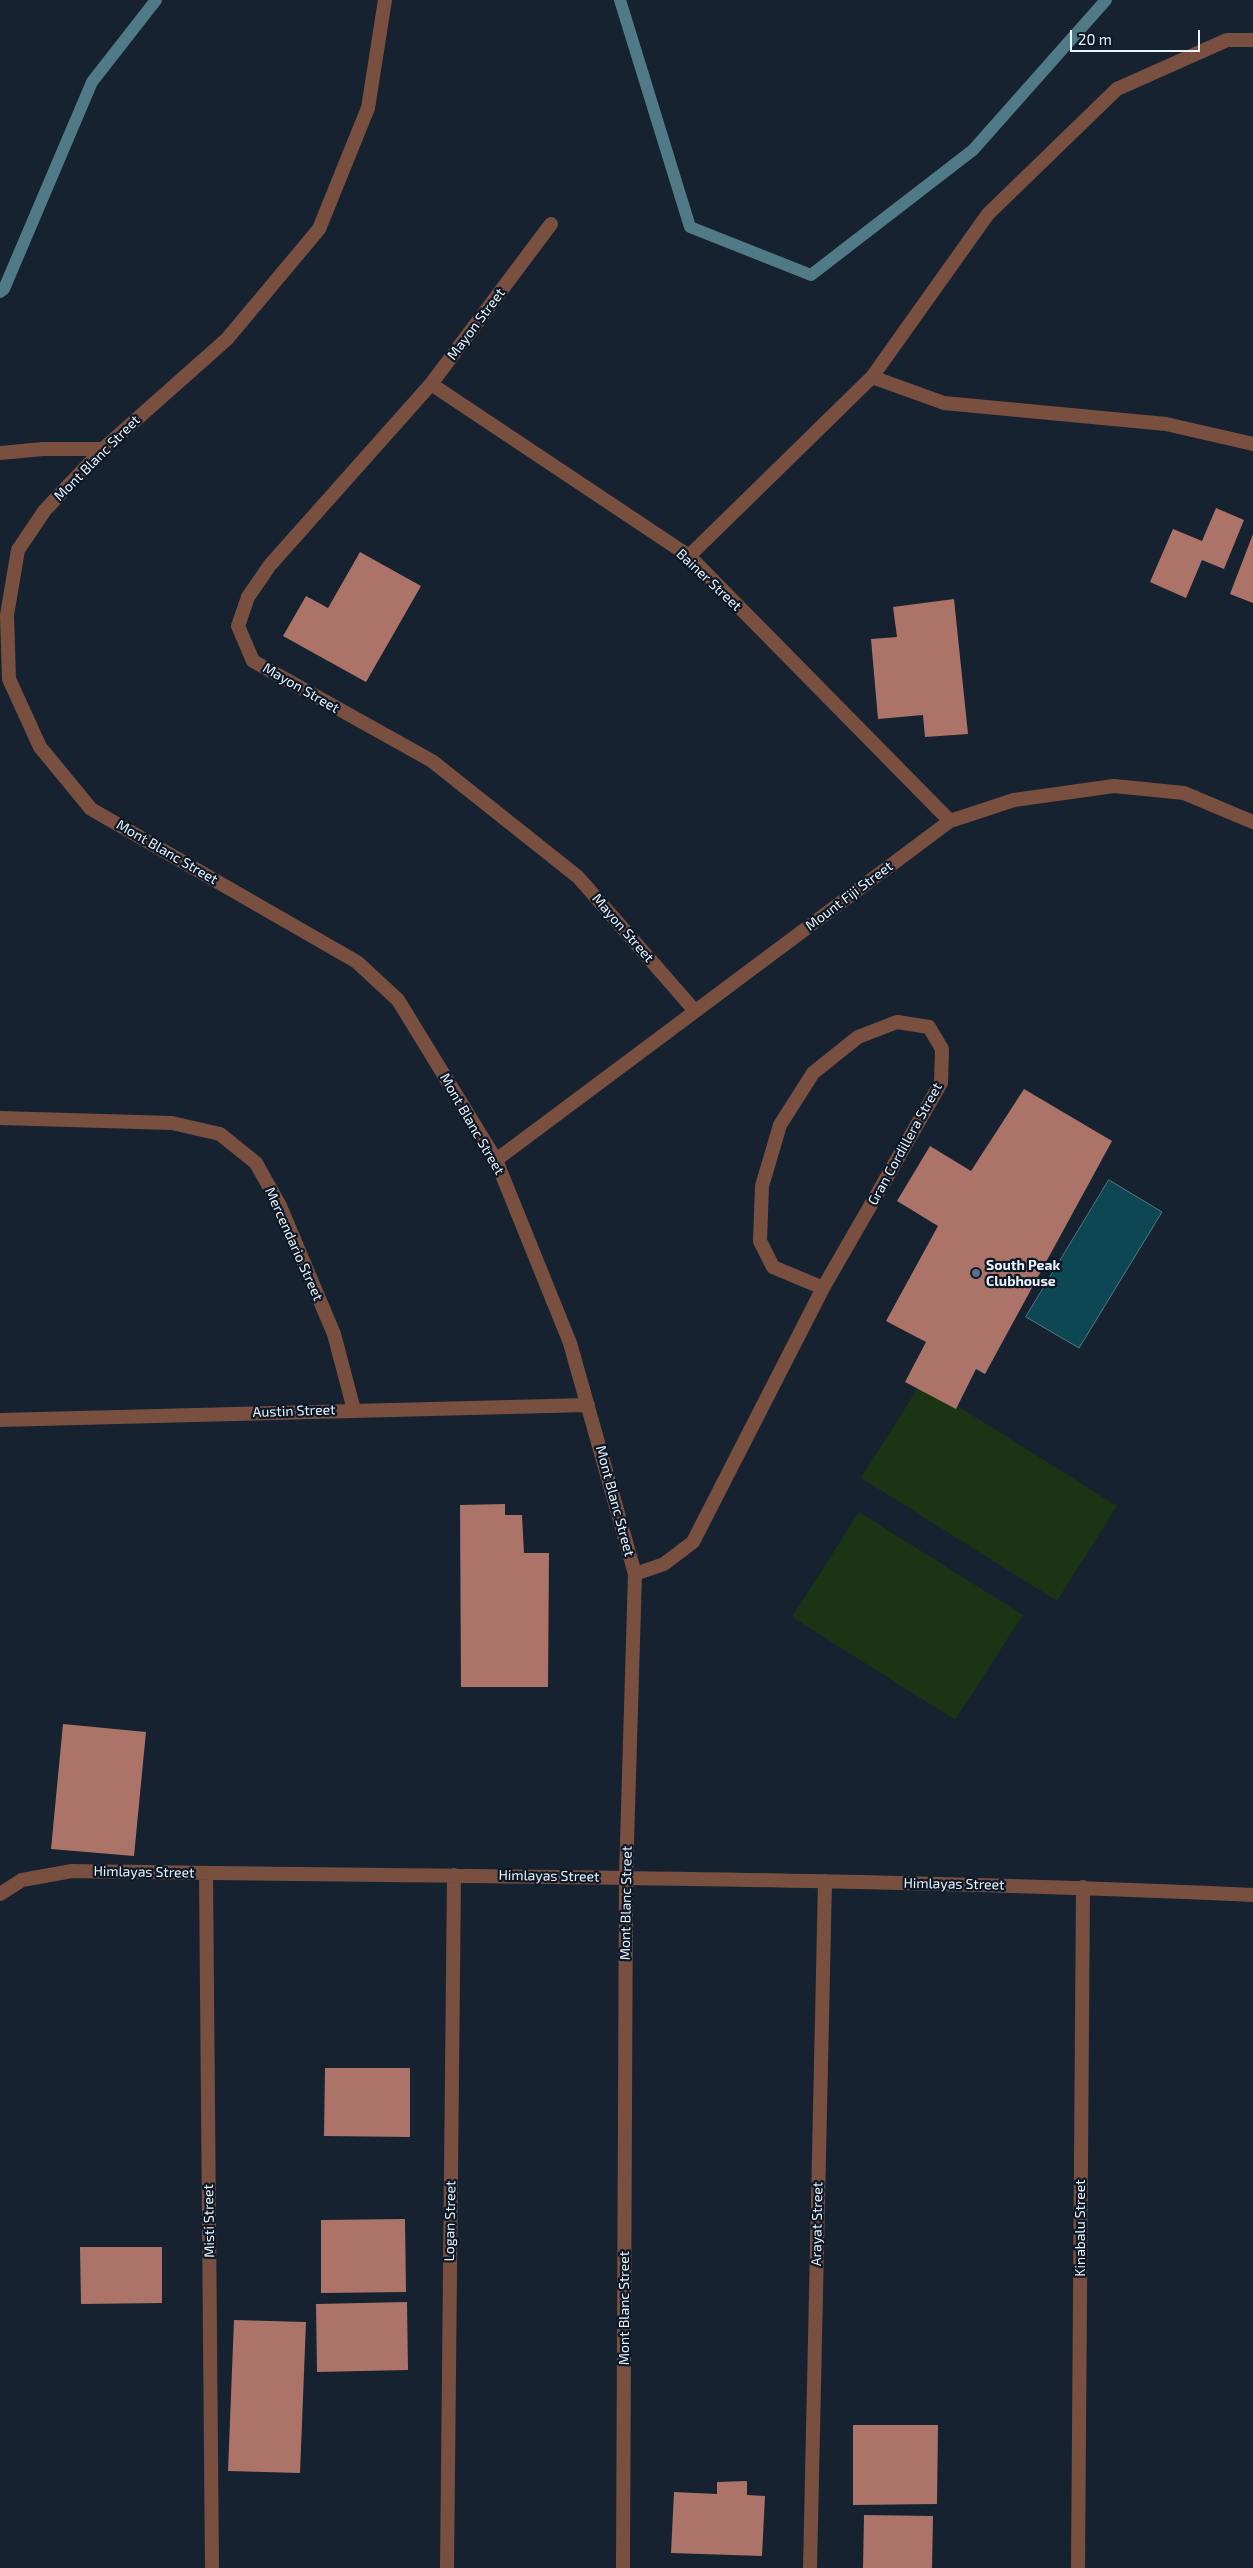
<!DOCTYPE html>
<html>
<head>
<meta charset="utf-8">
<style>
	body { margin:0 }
	#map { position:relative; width:1253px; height:2568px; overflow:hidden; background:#162230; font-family:"Exo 2",sans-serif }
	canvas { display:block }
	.scale { position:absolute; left:1070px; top:30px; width:130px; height:22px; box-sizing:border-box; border:2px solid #ebf3fd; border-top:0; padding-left:6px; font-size:15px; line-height:18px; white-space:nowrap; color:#ebf3fd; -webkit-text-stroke:4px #0c1826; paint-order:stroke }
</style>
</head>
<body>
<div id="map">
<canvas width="1253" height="2568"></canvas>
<div class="scale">20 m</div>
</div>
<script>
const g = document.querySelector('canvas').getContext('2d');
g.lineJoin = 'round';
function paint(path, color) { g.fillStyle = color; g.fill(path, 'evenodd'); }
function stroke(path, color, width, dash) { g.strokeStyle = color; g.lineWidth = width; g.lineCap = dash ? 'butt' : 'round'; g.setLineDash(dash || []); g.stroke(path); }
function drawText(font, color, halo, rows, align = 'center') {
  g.font = font + ' "Exo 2",sans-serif'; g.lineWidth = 4.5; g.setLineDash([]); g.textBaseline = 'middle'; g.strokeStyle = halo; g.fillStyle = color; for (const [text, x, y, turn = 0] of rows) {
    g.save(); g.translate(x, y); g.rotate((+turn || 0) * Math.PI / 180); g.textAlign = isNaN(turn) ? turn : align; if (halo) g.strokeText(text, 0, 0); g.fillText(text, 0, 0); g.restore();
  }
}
const green = new Path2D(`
	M921,1383L1117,1506L1057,1601L861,1478Z
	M859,1512L1023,1615L955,1720L792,1617Z`);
const water = new Path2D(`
	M1109,1180L1162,1212L1079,1348L1026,1317Z`);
const stream = new Path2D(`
	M620,0L690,227L811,275L973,150L1106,0
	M0,292L4,289L92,82L156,0`);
const building = new Path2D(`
	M1216,508L1244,520L1224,569L1202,560L1186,598L1150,582L1173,529L1202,541Z
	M1253,534V603L1230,594Z
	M360,552L421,586L366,682L283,636L306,596L328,608Z
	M954,599L968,734L925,737L923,715L878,719L871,639L897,637L893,607Z
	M1024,1089L1112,1141L985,1374L976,1369L956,1409L905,1382L926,1342L886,1321L938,1226L897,1201L930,1146L971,1171Z
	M505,1504V1515H522L524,1553H549L548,1687H461L460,1505Z
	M63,1724L146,1732L134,1856L51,1849Z
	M325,2068H410V2137L324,2136Z
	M405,2219L406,2292L321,2293V2220Z
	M80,2247H162V2303L81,2304Z
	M407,2302L408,2370L317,2372L316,2304Z
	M234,2320L306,2322L300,2473L228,2471Z
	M853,2425H938L937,2504L853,2505Z
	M747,2481V2495L765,2496L762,2556L671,2553L674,2492L717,2494V2482Z
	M864,2515L933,2516L932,2568H863Z`);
const minor = new Path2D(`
	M385,0L368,108L319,229L227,339L103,449L45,510L18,550L7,615L9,679L40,747L91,809L357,962L398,1000L496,1160L570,1343L635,1574L626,1876L623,2568
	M551,224L431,384L270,565L248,597L238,626L253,661L432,761L578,877L695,1011
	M872,377L944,403L1166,424L1253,444
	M431,384L689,556L950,821
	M0,453L43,449H103
	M689,556L872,377L988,214L1117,89L1227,40H1253
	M0,1118L172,1123L220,1134L256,1163L280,1206L334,1334L354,1410
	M496,1160L950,821L1014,800L1114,786L1184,793L1253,822
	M0,1420L588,1405
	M635,1574L664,1564L693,1542L823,1288L941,1083L942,1049L929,1027L897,1022L858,1037L813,1073L780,1125L762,1186L760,1241L773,1267L823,1288
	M206,1873L212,2568
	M0,1894L22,1880L72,1871C466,1877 859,1877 1253,1895
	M447,2568L454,1875
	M810,2568L825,1881
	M1078,2568L1083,1887`);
const markers = [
	[976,1273,5,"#5c6f8a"]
];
const streetNames = [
	["Mayon Street",476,324,-53],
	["Mont Blanc Street",97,458,-45],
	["Bainer Street",709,580,43],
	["Mayon Street",301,688,30],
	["Mont Blanc Street",167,852,30],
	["Mount Fiji Street",849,896,-37],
	["Mayon Street",623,928,49],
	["Mont Blanc Street",472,1124,60],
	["Gran Cordillera Street",905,1144,-61],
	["Mercendario Street",294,1244,66],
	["Austin Street",294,1411,-2],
	["Mont Blanc Street",615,1501,75],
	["Himlayas Street",144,1872,1],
	["Himlayas Street",549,1876,1],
	["Himlayas Street",954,1884,1],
	["Mont Blanc Street",626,1903,-89],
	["Misti Street",209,2221,-91],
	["Logan Street",450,2221,-89],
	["Arayat Street",817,2224,-89],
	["Kinabalu Street",1080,2228,-90],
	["Mont Blanc Street",624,2308,-90]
];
const poiNames = [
	["South Peak",986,1265],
	["Clubhouse",986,1281]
];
paint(green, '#1a3414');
paint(water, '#0d4753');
stroke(water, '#507b86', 1);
stroke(stream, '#507b86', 12);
paint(building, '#ac7468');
stroke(minor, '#795040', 14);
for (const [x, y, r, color] of markers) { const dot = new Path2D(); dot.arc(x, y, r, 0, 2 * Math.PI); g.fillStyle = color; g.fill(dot); stroke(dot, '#0c1826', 2); }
drawText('14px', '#ebf3fd', '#0c1826', streetNames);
drawText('bold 14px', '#ebf3fd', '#0c1826', poiNames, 'left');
</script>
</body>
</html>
